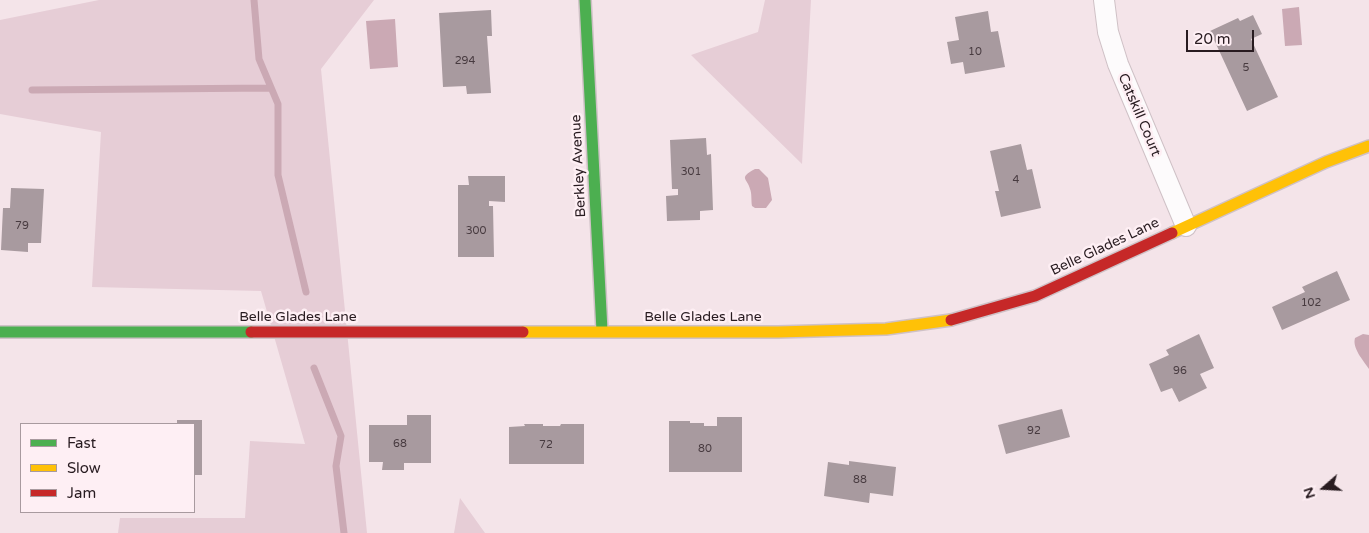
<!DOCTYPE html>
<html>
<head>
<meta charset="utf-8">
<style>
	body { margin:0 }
	#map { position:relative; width:1369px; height:533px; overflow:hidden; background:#f4e4e9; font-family:"Varela Round",sans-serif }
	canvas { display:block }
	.legend { position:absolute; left:20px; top:423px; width:175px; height:90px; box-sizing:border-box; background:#feeff4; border:1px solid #a89a9f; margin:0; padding:6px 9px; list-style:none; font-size:15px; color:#281b20 }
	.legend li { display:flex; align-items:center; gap:10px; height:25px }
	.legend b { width:25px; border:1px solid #a89a9f }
	.north { position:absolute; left:1299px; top:463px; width:50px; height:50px; -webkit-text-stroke:4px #feeff4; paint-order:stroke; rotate:251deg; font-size:14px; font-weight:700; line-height:20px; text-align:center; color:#281b20 }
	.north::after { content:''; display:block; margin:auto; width:18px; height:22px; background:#281b20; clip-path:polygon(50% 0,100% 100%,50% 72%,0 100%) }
	.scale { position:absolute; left:1186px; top:30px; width:68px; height:22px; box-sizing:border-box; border:2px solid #281b20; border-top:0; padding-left:6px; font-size:15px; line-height:18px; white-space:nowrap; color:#281b20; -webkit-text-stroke:4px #feeff4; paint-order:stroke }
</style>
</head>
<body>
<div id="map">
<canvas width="1369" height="533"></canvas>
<ul class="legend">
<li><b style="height:6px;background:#4caf50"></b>Fast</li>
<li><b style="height:6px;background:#ffc107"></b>Slow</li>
<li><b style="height:6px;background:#c62828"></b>Jam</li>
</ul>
<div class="north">N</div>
<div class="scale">20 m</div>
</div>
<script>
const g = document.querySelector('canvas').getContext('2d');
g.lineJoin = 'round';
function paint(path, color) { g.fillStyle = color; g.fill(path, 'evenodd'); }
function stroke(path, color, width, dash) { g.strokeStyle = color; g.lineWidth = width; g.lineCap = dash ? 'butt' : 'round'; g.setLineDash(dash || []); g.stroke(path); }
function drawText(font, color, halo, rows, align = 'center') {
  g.font = font + ' "Varela Round",sans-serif'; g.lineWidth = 5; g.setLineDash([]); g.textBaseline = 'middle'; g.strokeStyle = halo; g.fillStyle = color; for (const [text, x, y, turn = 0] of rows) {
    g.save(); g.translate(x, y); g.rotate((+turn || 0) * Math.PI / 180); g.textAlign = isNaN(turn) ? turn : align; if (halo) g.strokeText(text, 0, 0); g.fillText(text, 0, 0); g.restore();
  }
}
const green = new Path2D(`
	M99,0H374L321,69L367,533H118L120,518H245L250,441L305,444L261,291L92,287L101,132L0,114V20Z
	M765,0H811L802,164L691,55L758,32Z
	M460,498L485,533H454Z`);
const water = new Path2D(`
	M1299,7L1302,45L1285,46L1282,9Z
	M395,19L398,67L370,69L366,21Z
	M755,169H759L768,178L772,200L766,208H755L752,206C751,201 752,193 750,189C747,178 738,178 755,169Z
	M1363,334L1369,335V369C1363,360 1352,348 1355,338Z`);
const stream = new Path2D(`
	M254,0L259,59L278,104V175L306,292
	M32,90L271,88
	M314,368L341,436L336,466L344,533`);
const building = new Path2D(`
	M491,10L492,36H487L491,93L467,94L466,86L443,87L439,13Z
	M988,11L991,32L998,31L1005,67L965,74L963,62L951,64L947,42L959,40L955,17Z
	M1253,15L1262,34L1251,39L1278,97L1247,111L1210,31L1238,18L1240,21Z
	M706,138L707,155L711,154L713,210L700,211V220L667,221L666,196L678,195V189H672L670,140Z
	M1021,144L1027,170L1032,169L1041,208L1001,217L995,191H999L990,151Z
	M468,176H505V202L489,201V206H493L494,257H458V185H469Z
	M11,188L44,189L41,243H28V252L1,250L3,208H10Z
	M1337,271L1350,300L1282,330L1272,307L1305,292L1302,287Z
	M1199,334L1214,368L1200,374L1207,388L1179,402L1172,388L1161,392L1149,364L1169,355L1166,350Z
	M1062,409L1070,437L1006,454L998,425Z
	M407,415H431V463H404V470H382L383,462H369V425H407Z
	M717,417H742V472H669V421H690V423H704V426H717Z
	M177,420H202V475H194V424H177Z
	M524,424H543V426H560L561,424H584V464H509V427L525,426Z
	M849,461L896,467L893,496L870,493L869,503L824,496L828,462L849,465Z`);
const street = new Path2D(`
	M1104,0L1108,32L1118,64L1186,226`);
const fast = new Path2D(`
	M585,0L602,331
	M0,332H251`);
const slow = new Path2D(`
	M1172,233L1326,162L1369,146
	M523,332H778L886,329L951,320`);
const jam = new Path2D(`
	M951,320L1035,296L1172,233
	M251,332H523`);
const numberNames = [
	["10",975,52],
	["294",465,61],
	["5",1246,68],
	["301",691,172],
	["4",1016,180],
	["79",22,226],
	["300",476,231],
	["102",1311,303],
	["96",1180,371],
	["92",1034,431],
	["68",400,444],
	["72",546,445],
	["80",705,449],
	["88",860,480]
];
const streetNames = [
	["Catskill Court",1139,115,67],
	["Berkley Avenue",579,166,-93],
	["Belle Glades Lane",1105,247,-25],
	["Belle Glades Lane",298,317],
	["Belle Glades Lane",703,317]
];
paint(green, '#e6cdd6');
paint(water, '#cba9b4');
stroke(stream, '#cba9b4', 7);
paint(building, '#a89a9f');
stroke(street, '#cfc1c6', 22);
stroke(fast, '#cfc1c6', 14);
stroke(slow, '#cfc1c6', 14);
stroke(jam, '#cfc1c6', 14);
stroke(street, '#fdfbfc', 20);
stroke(fast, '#4caf50', 11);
stroke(slow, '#ffc107', 11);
stroke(jam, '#c62828', 11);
drawText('11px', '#483b40', null, numberNames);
drawText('14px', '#281b20', '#feeff4', streetNames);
</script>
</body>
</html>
